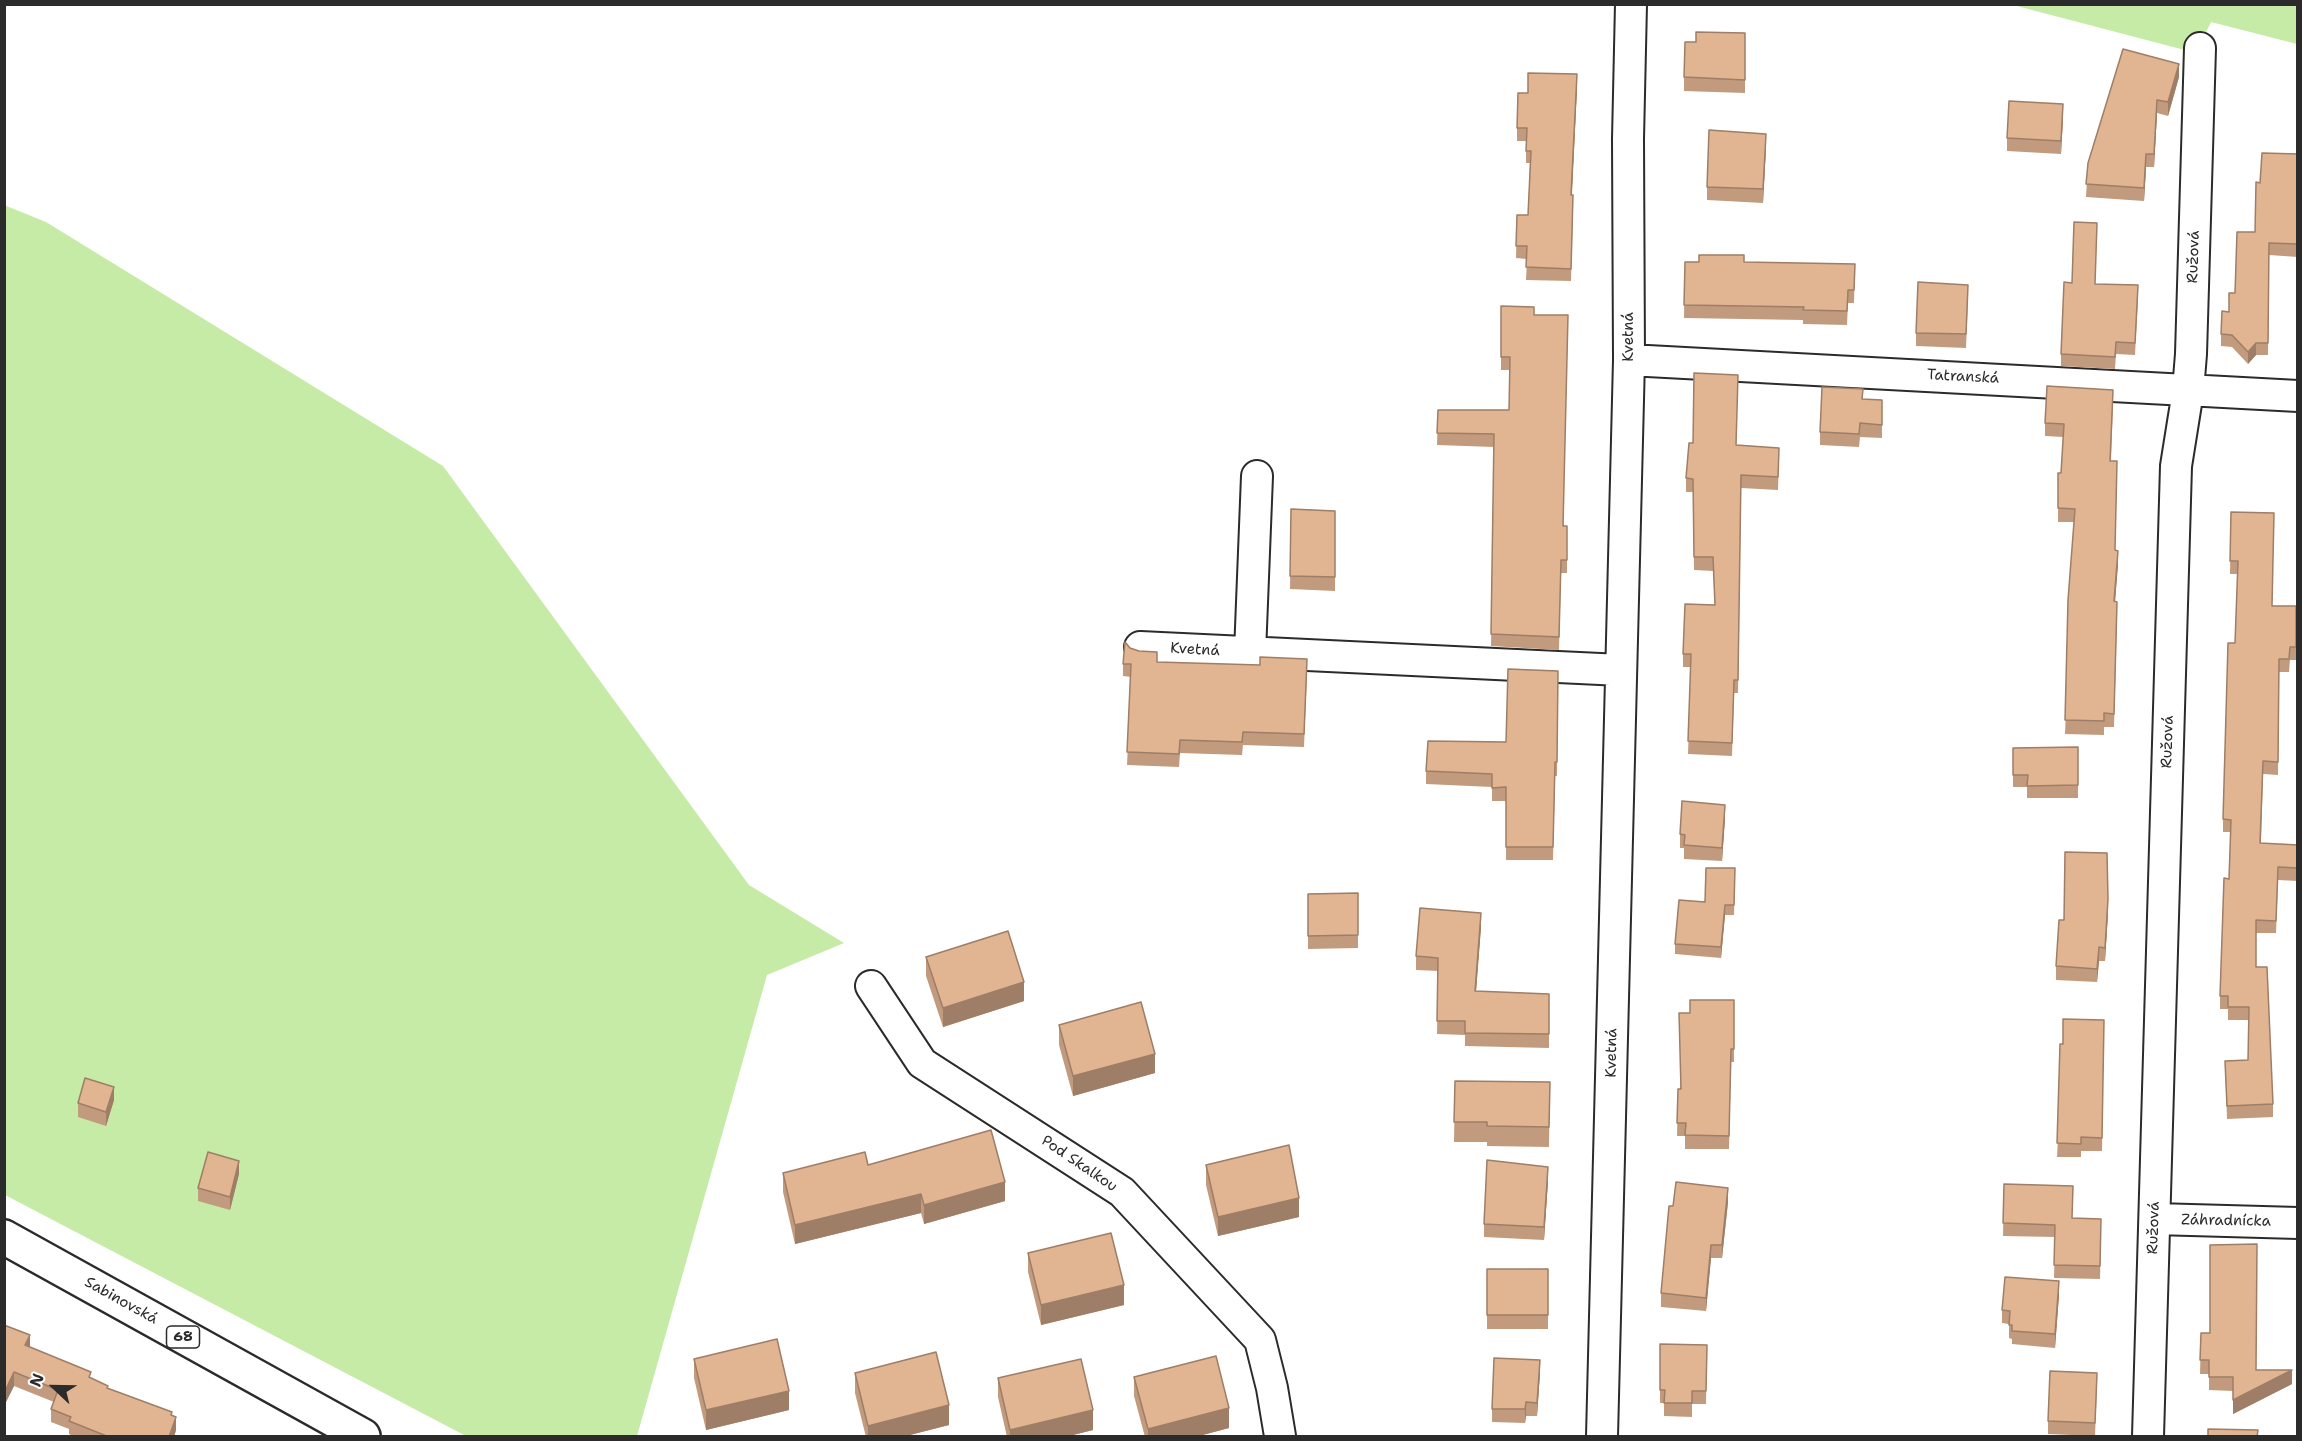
<!DOCTYPE html>
<html>
<head>
<meta charset="utf-8">
<style>
	body { margin:0 }
	#map { position:relative; width:2302px; height:1441px; overflow:hidden; background:#fff; font-family:"Shantell Sans",sans-serif }
	canvas { display:block }
	.frame { position:absolute; inset:0; border:6px solid #2b2b2b; pointer-events:none }
	.north { position:absolute; left:24px; top:1357px; width:60px; height:60px; -webkit-text-stroke:4px #fff; paint-order:stroke; rotate:292deg; font-size:16px; font-weight:700; line-height:24px; text-align:center; color:#2b2b2b }
	.north::after { content:''; display:block; margin:auto; width:21px; height:27px; background:#2b2b2b; clip-path:polygon(50% 0,100% 100%,50% 72%,0 100%) }
</style>
</head>
<body>
<div id="map">
<canvas width="2302" height="1441"></canvas>
<div class="frame"></div>
<div class="north">N</div>
</div>
<script>
const g = document.querySelector('canvas').getContext('2d');
g.lineJoin = 'round';
function paint(path, color) { g.fillStyle = color; g.fill(path, 'evenodd'); }
function stroke(path, color, width, dash) { g.strokeStyle = color; g.lineWidth = width; g.lineCap = dash ? 'butt' : 'round'; g.setLineDash(dash || []); g.stroke(path); }
function drawText(font, color, halo, rows, align = 'center') {
  g.font = font + ' "Shantell Sans",sans-serif'; g.lineWidth = 6; g.setLineDash([]); g.textBaseline = 'middle'; g.strokeStyle = halo; g.fillStyle = color; for (const [text, x, y, turn = 0] of rows) {
    g.save(); g.translate(x, y); g.rotate((+turn || 0) * Math.PI / 180); g.textAlign = isNaN(turn) ? turn : align; if (halo) g.strokeText(text, 0, 0); g.fillText(text, 0, 0); g.restore();
  }
}
const green = new Path2D(`
	M2013,5H2297V44L2211,22L2196,53Z
	M4,205L46,222L443,466L749,885L844,943L767,975L637,1436H466L5,1195Z`);
const minor = new Path2D(`
	M1629,360L2298,396
	M1140,647L1621,670
	M1250,653L1257,476
	M871,986L922,1063L1122,1192L1260,1340L1272,1388L1280,1436
	M2155,1219L2298,1223
	M1602,1436L1629,360L1628,139L1631,4
	M2148,1436L2176,466L2188,391L2191,354L2200,48`);
const major = new Path2D(`
	M4,1237L363,1436`);
const wall = new Path2D(`
	M1745,33V93L1684,91V77Z
	M2179,77L2168,116L2157,113L2154,167H2146L2144,201L2086,197L2088,163Z
	M1577,87L1572,195L1573,208L1571,281L1526,280L1527,259L1516,258L1517,215H1528L1530,163H1526V141H1517V128L1528,93Z
	M2063,117L2061,154L2007,151V138Z
	M1766,147L1763,203L1707,200V187Z
	M2298,154V257L2269,255L2268,355H2256L2248,364L2232,347L2221,346V334L2255,232L2260,183Z
	M1685,262L1855,264L1854,303H1848L1847,325L1803,324V320L1684,318Z
	M2072,283L2096,284L2138,298L2135,355L2116,354L2115,369L2061,366V354Z
	M1968,298L1966,348L1916,346V333Z
	M1501,306L1534,315L1564,526H1567V573H1561L1559,650L1491,646L1494,447L1437,445L1438,410H1509L1510,370H1501Z
	M1863,399L1882,400V438L1860,437L1859,447L1820,445V432Z
	M2113,403L2111,461L2115,550L2118,564L2115,601L2117,615L2114,727H2104V735L2065,734L2074,522H2058V473H2061L2063,437L2045,436V423Z
	M1736,445L1779,461L1778,490L1741,488L1738,693H1734L1732,756L1688,754L1691,667H1683V654L1715,605L1713,571L1694,570L1693,492H1686V478Z
	M1291,509L1335,511V591L1290,589Z
	M2231,512L2272,606H2296V660H2290L2289,672H2279L2278,775L2263,774L2261,843L2298,845V881L2278,880L2276,933H2256V967L2273,1104V1117L2227,1119L2225,1061L2248,1060L2249,1020H2228V1009H2220V996L2229,879L2231,832H2223V819L2235,643L2238,574H2230Z
	M1130,648L1157,662L1307,672L1304,747L1243,745L1242,755L1180,753L1179,767L1127,765L1131,677L1123,676V664Z
	M1558,671L1557,776H1555L1553,860H1506V801H1492V787L1426,784V771L1506,742Z
	M2078,747V798H2027V787H2013V748Z
	M1725,818L1722,861L1684,859V848H1680V834Z
	M1735,879L1734,915H1725L1721,958L1675,954V944L1705,902Z
	M1358,893V948L1308,949V894Z
	M2108,913L2105,961H2099L2097,982L2056,980V966L2064,920Z
	M1481,927L1476,991L1549,994V1048L1465,1046V1035L1437,1034L1438,971L1416,970V956Z
	M926,957L1024,1001L943,1027L926,976Z
	M1734,1000V1062H1731L1729,1149H1685V1136H1677L1678,1089H1680L1690,1013Z
	M2104,1020L2102,1151H2081V1157H2057L2063,1044Z
	M1059,1025L1155,1073L1073,1096L1059,1045Z
	M1455,1081L1550,1082L1549,1147L1487,1146V1142H1454Z
	M114,1100L106,1126L78,1117V1103Z
	M868,1165L1005,1201L924,1224L921,1213L795,1244L783,1192V1173Z
	M1206,1165L1299,1217L1218,1236L1206,1185Z
	M239,1174L230,1210L198,1201V1188Z
	M1548,1181L1544,1240L1484,1237V1224Z
	M2004,1184L2072,1218L2101,1232L2100,1279L2054,1278L2055,1237L2003,1236Z
	M1728,1202L1722,1258H1711L1706,1311L1661,1307V1293L1673,1206Z
	M1028,1253L1124,1305L1041,1325L1028,1272Z
	M1487,1269H1548V1329H1487Z
	M2059,1295L2055,1348L2012,1344V1339L2009,1338V1324L2002,1323V1310Z
	M4,1325L30,1347L91,1378L108,1389L172,1416L176,1430L174,1437H75L69,1434V1429L51,1422V1409L54,1402L14,1386L5,1404H4Z
	M2201,1333L2256,1370L2292,1384L2233,1414V1391L2209,1390V1374H2200Z
	M1660,1344L1707,1345L1706,1404H1692V1417L1664,1416V1403H1660Z
	M694,1359L789,1410L706,1430L694,1378Z
	M855,1373L949,1425L902,1437H866L855,1393Z
	M1540,1373L1537,1416H1526L1525,1423L1492,1422V1409Z
	M1134,1377L1229,1428L1195,1437H1145L1134,1396Z
	M998,1378L1093,1430L1065,1437H1007L998,1397Z
	M2097,1386L2095,1436L2048,1434V1421Z`);
const shadedWall = new Path2D(`
	M2179,64V77L2168,116V102Z
	M1577,74V87L1571,207V195Z
	M2157,100V113L2154,167V154Z
	M2063,104V117L2061,154V141Z
	M1766,134V147L1763,203V189Z
	M2146,154V167L2144,201V188Z
	M2256,343V355L2248,364V352Z
	M2118,551V564L2114,615V601Z
	M1725,805V818L1722,861V848Z
	M2108,899V913L2105,961V948Z
	M1725,905V915L1721,958V947Z
	M1481,913V927L1475,1005V991Z
	M2099,947V961L2097,982V969Z
	M1024,982V1001L943,1027V1008Z
	M1155,1054V1073L1073,1096V1076Z
	M114,1087V1100L106,1126V1112Z
	M239,1161V1174L230,1210V1197Z
	M1548,1167V1181L1544,1240V1227Z
	M1005,1182V1201L924,1224V1205Z
	M1728,1188V1202L1722,1258V1245Z
	M921,1194V1213L795,1244V1225Z
	M1299,1198V1217L1218,1236V1217Z
	M1711,1245V1258L1706,1311V1298Z
	M2059,1281V1295L2055,1348V1334Z
	M1124,1285V1305L1041,1325V1305Z
	M30,1335V1348L25,1345Z
	M1540,1360V1373L1537,1416V1403Z
	M2292,1370V1384L2233,1414V1400Z
	M14,1372V1386L5,1404V1391Z
	M789,1391V1410L706,1430V1410Z
	M1526,1402V1416L1525,1423V1409Z
	M949,1405V1425L902,1437H868V1426Z
	M1229,1408V1428L1195,1437H1148V1429Z
	M1093,1410V1430L1065,1437H1010V1430Z
	M176,1417V1430L174,1437H169Z`);
const building = new Path2D(`
	M1696,32L1745,33V80L1684,77L1685,42H1696Z
	M2123,49L2179,64L2168,102L2157,100L2154,154H2146L2144,188L2086,184L2088,163Z
	M1528,73L1577,74L1571,195H1573L1571,269L1526,267L1527,246H1516L1517,215H1528L1531,151H1526L1527,128H1517L1518,93H1528Z
	M2009,101L2063,104L2061,141L2007,138Z
	M1709,130L1766,134L1763,189L1707,187Z
	M2262,153L2298,154V244L2269,243L2268,343H2256L2248,352L2232,335L2221,334L2222,311L2229,312V293H2235L2237,232H2255L2256,182L2260,183Z
	M2074,222L2097,223L2095,284L2138,285L2135,343L2116,342L2115,357L2061,354L2064,282L2072,283Z
	M1699,255H1744V262L1855,264L1854,290H1848L1847,311L1803,310L1804,307L1684,305L1685,262H1699Z
	M1918,282L1968,285L1966,334L1916,333Z
	M1501,306L1534,307V315H1568L1563,526H1567V560H1561L1559,637L1491,634L1494,434L1437,433L1438,410H1509L1510,357H1501Z
	M1694,373L1738,375L1736,445L1779,448L1778,477L1741,475L1738,680H1734L1732,743L1688,741L1691,654H1683L1685,604L1715,605L1713,557H1694L1693,479L1686,478L1689,443H1693Z
	M2047,386L2113,390L2110,461H2117L2115,550L2118,551L2114,601L2117,602L2114,714L2104,713V721L2065,720L2068,600L2075,509L2058,508V473H2061L2064,424L2045,423Z
	M1822,387L1863,389L1862,399L1882,400V425L1860,423L1859,434L1820,432Z
	M1291,509L1335,511V577L1290,576Z
	M2231,512L2274,513L2272,606H2296V647H2290L2289,659H2279L2278,762L2263,761L2260,843L2298,845V868L2278,867L2276,921L2256,920V967H2267L2273,1104L2227,1106L2225,1061L2248,1060L2249,1007H2228V996H2220L2224,878L2229,879L2231,820L2223,819L2228,643H2235L2238,561H2230Z
	M1125,642L1130,648L1139,651L1157,652V662L1260,665V657L1307,659L1304,734L1243,732L1242,742L1180,740L1179,754L1127,752L1131,664H1123Z
	M1508,669L1558,671L1557,762H1555L1553,847H1506V787L1492,788V774L1426,771L1428,741L1506,742Z
	M2078,747V785L2027,786L2028,775H2013V748Z
	M1682,801L1725,805L1722,848L1684,845L1685,835L1680,834Z
	M2065,852L2107,853L2108,899L2105,948L2099,947L2097,969L2056,966L2059,920H2064Z
	M1706,868H1735L1734,905H1725L1721,947L1675,944L1679,900L1705,902Z
	M1358,893V935L1308,936V894Z
	M1420,908L1481,913L1475,991L1549,994V1034L1465,1033V1021H1437L1438,958L1416,956Z
	M1008,931L1024,982L943,1008L926,957Z
	M1690,1000H1734V1049H1731L1729,1136L1685,1135L1686,1123H1677L1678,1089H1681L1679,1013H1690Z
	M1141,1002L1155,1054L1073,1076L1059,1025Z
	M2063,1019L2104,1020L2102,1138L2081,1137V1144L2057,1143L2060,1044H2063Z
	M85,1078L114,1087L106,1112L78,1103Z
	M1455,1081L1550,1082L1549,1127L1487,1126V1122H1454Z
	M991,1130L1005,1182L924,1205L921,1194L795,1225L783,1173L865,1152L868,1165Z
	M1289,1145L1299,1198L1218,1217L1206,1165Z
	M208,1152L239,1161L230,1197L198,1188Z
	M1487,1160L1548,1167L1544,1227L1484,1224Z
	M1676,1182L1728,1188L1722,1245H1711L1706,1298L1661,1293L1669,1206H1673Z
	M2004,1184L2073,1186L2072,1218L2101,1219L2100,1266L2054,1265L2055,1225L2003,1223Z
	M1111,1233L1124,1285L1041,1305L1028,1253Z
	M2257,1244L2256,1370H2292L2233,1400V1377H2209V1360H2200L2201,1333H2210V1245Z
	M1487,1269H1548V1315H1487Z
	M2005,1277L2059,1281L2055,1334L2012,1331V1325H2009L2010,1311L2002,1310Z
	M4,1325L30,1335L25,1345L91,1372L89,1377L108,1386L107,1388L172,1412L171,1415L176,1417L169,1437H109L69,1421L71,1417L51,1409L58,1390L14,1372L5,1391H4Z
	M777,1339L789,1391L706,1410L694,1359Z
	M1660,1344L1707,1345L1706,1391H1692V1403H1664L1665,1390H1660Z
	M936,1352L949,1405L868,1426L855,1373Z
	M1216,1356L1229,1408L1148,1429L1134,1377Z
	M1494,1358L1540,1360L1537,1403L1526,1402L1525,1409H1492Z
	M1081,1359L1093,1410L1010,1430L998,1378Z
	M2050,1371L2097,1373L2095,1423L2048,1421Z
	M2208,1429L2258,1430L2257,1437H2208Z`);
const shields = [
	[183,1337,33]
];
const shieldNames = [
	["68",183,1337]
];
const streetNames = [
	["Ružová",2194,257,-88],
	["Kvetná",1629,337,-90],
	["Tatranská",1963,377,3],
	["Kvetná",1195,650,3],
	["Ružová",2168,742,-88],
	["Kvetná",1612,1053,-89],
	["Pod Skalkou",1079,1164,34],
	["Záhradnícka",2226,1221,1],
	["Ružová",2154,1228,-88],
	["Sabinovská",121,1301,29]
];
paint(green, '#c6eba6');
stroke(minor, '#2b2b2b', 34);
stroke(major, '#2b2b2b', 38);
stroke(minor, '#fff', 30);
stroke(major, '#fff', 33);
paint(wall, '#c29b7e');
paint(shadedWall, '#9e7e66');
paint(building, '#e1b492');
stroke(building, '#9e7e66', 1.5);
for (const [x, y, w] of shields) { const box = new Path2D(); box.roundRect(x - w / 2, y - 11, w, 22, 4.5); g.fillStyle = '#fff'; g.fill(box); stroke(box, '#2b2b2b', 1.5); }
drawText('bold 14px', '#2b2b2b', null, shieldNames);
drawText('15px', '#2b2b2b', '#fff', streetNames);
</script>
</body>
</html>
